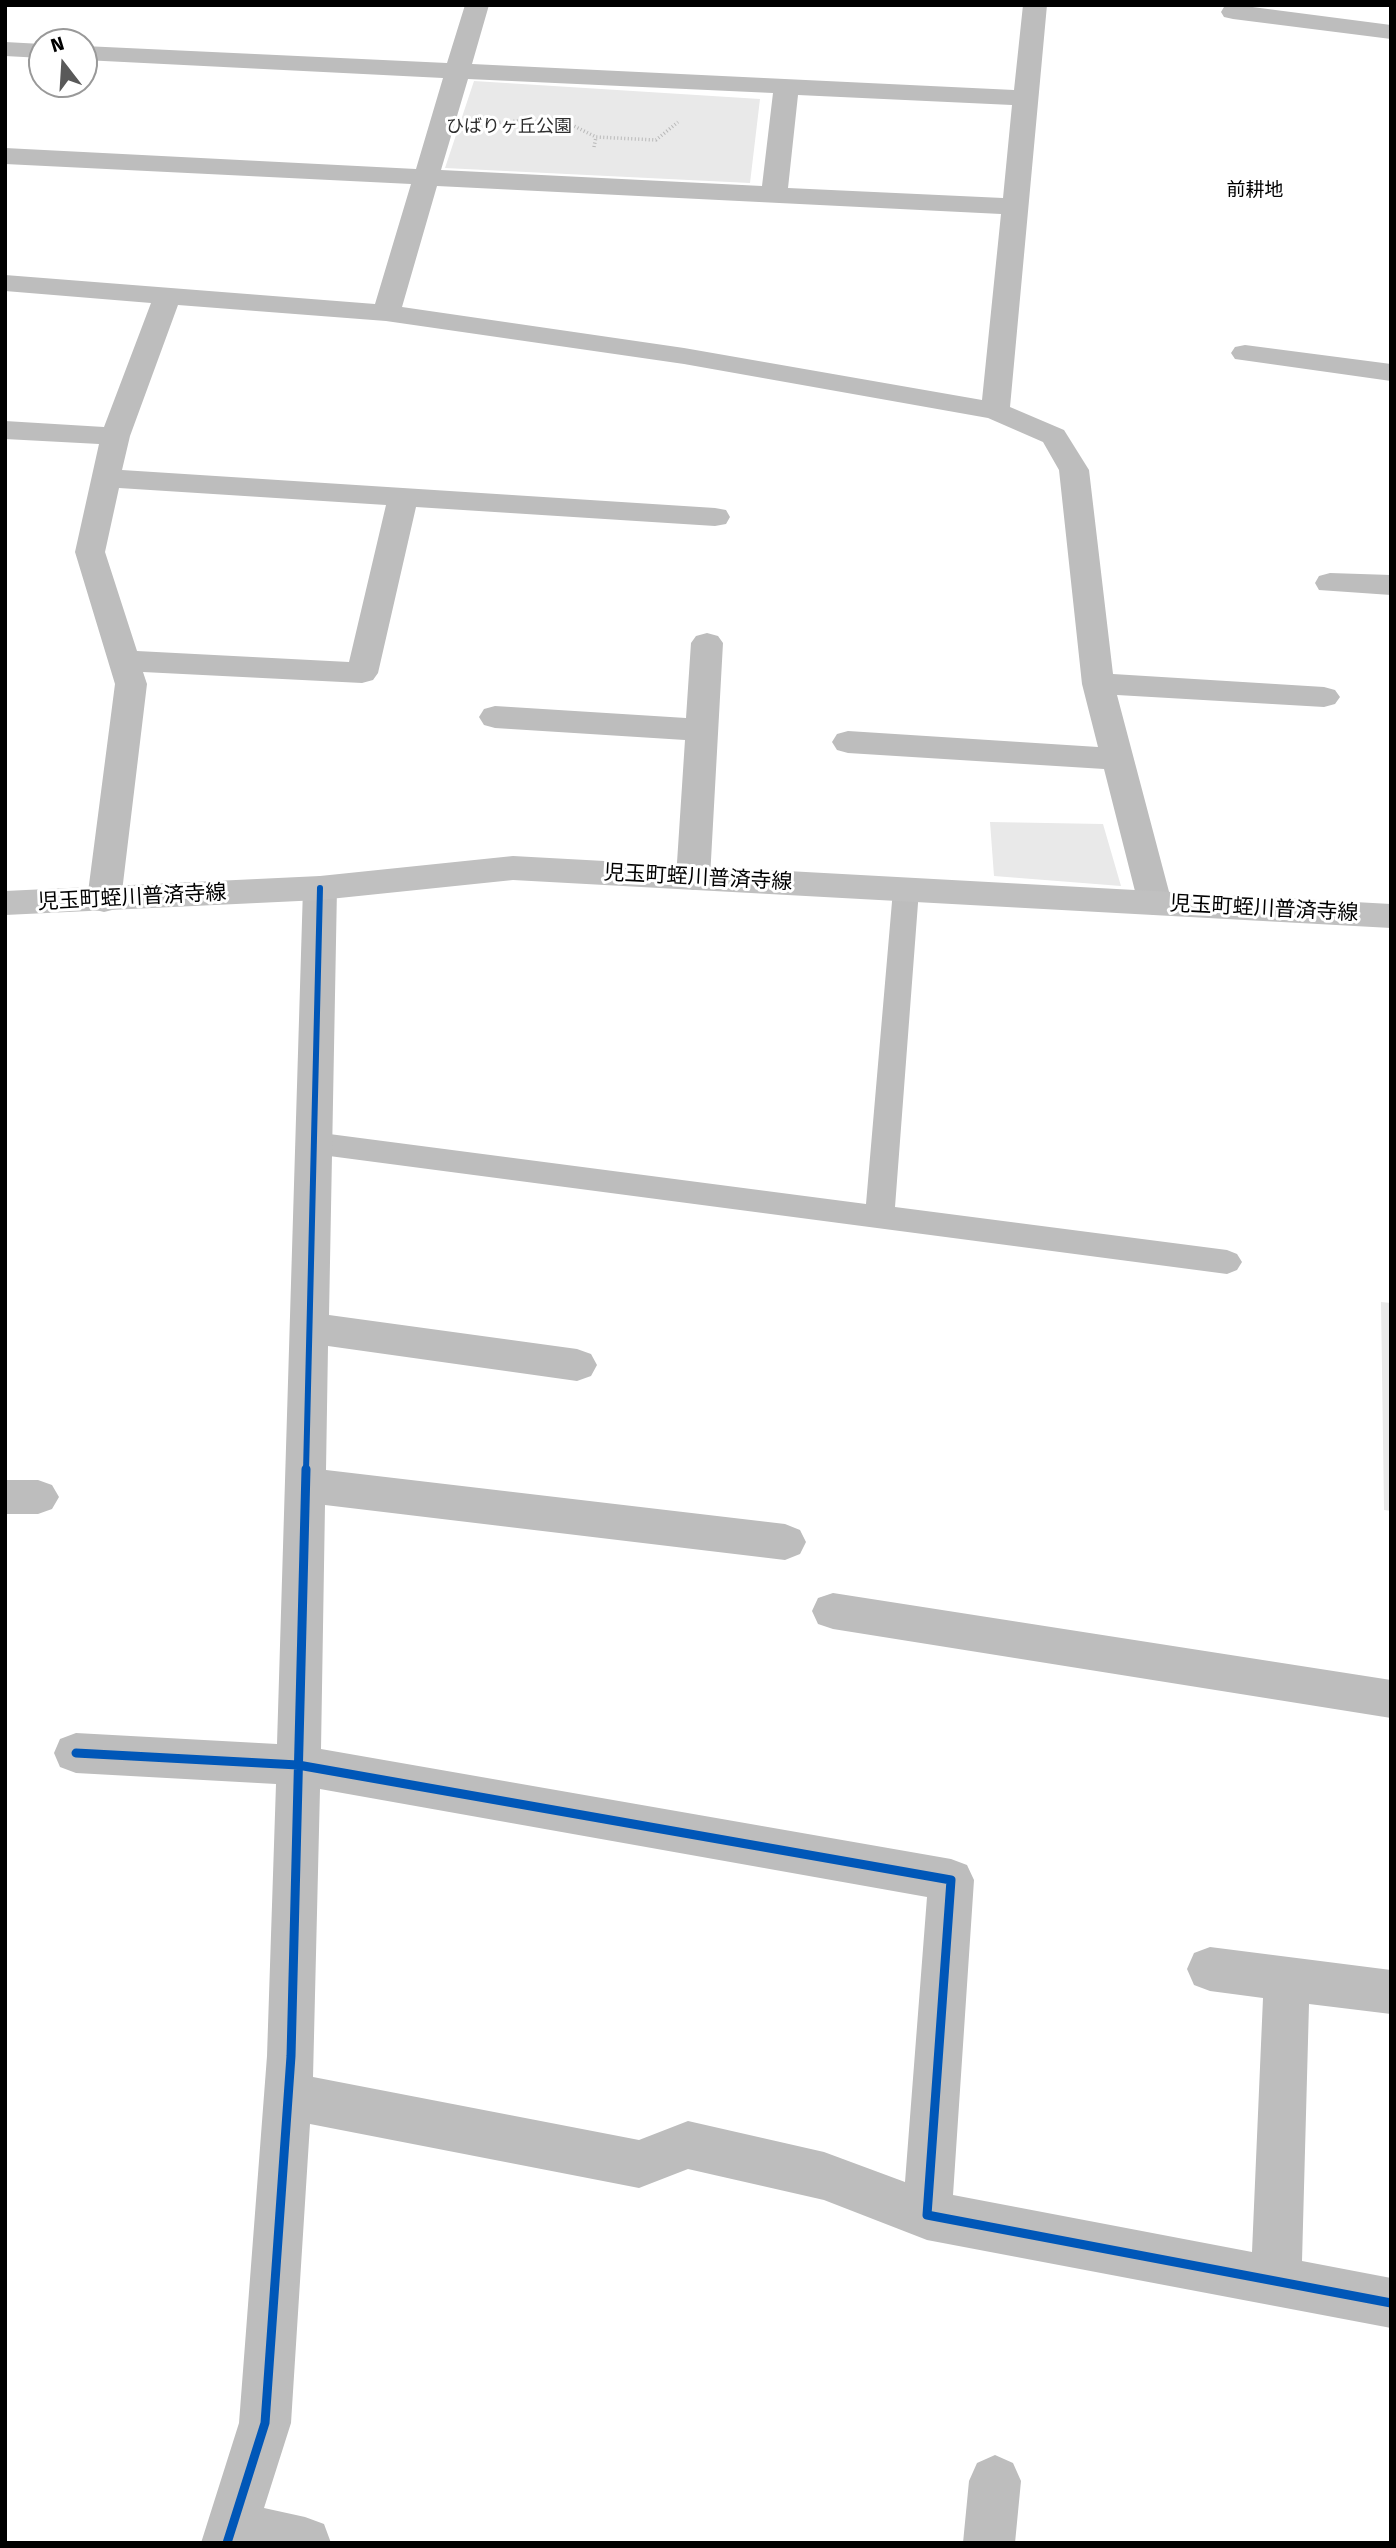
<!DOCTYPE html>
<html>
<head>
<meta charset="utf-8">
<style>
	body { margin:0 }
	#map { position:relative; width:1396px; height:2548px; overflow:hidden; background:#fff; font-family:"Fira Sans",sans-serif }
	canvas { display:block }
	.frame { position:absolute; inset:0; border:7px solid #000; pointer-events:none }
	.north { position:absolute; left:28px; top:28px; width:70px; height:70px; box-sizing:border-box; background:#fff; border:2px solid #999; border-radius:50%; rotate:343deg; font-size:19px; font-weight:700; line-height:28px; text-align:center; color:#000 }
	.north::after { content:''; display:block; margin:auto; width:24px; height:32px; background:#595959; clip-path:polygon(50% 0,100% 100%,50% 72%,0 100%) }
</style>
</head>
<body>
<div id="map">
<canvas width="1396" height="2548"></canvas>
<div class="frame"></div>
<div class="north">N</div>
</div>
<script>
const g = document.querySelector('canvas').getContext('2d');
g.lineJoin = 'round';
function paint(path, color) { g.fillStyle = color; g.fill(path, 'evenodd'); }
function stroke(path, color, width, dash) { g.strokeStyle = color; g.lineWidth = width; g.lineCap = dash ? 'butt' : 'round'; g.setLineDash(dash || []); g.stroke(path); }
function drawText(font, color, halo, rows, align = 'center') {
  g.font = font + ' "Fira Sans","Noto Sans JP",sans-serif'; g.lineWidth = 6; g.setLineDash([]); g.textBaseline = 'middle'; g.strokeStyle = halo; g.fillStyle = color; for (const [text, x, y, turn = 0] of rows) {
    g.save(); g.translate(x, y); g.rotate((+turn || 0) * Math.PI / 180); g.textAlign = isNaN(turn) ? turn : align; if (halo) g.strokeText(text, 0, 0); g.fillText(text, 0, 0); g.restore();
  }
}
const green = new Path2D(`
	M474,81L760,99L750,183L445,168Z
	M990,822L1103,824L1121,886L994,876Z
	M1381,1302L1391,1303V1511L1384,1510Z`);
const path = new Path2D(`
	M489,123L558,118L596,137
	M594,147L596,137L656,140L678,122`);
const service = new Path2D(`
	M906,881L915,883L919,890L895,1207L1227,1250L1237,1254L1242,1262L1237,1270L1227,1274L314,1154L304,1151L300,1143L304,1135L314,1132L866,1204L893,890L897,883Z`);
const minor = new Path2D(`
	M465,5H489L472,64L1014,90L1023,5H1047L1010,407L1064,430L1089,470L1113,674L1324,687L1335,690L1340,697L1335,704L1324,707L1117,695L1172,903L1167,912L1155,915L1143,912L1138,903L1104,769L848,753L837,750L832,742L837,734L848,731L1098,747L1082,684L1059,470L1043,442L988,418L684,364L386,321L178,305L130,436L122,470L715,508L726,510L730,517L726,524L715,526L416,507L378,673L373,680L362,683L143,672L147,684L121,900L116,909L104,912L92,909L87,900L115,684L75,552L99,444L5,439V421L104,427L151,303L5,291V275L375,304L411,184L5,164V148L416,169L443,78L84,60V46L447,63ZM468,79L773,93L762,186L441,170ZM798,95L1012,105L1003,198L788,188ZM437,186L1001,214L982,400L684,348L402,307ZM119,488L386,505L349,662L137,651L105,552Z
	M1237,5L1391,25V39L1233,19L1224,17L1221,12L1224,7Z
	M5,42L42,44V58L5,56Z
	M1245,345L1391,364V381L1235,359L1231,353L1235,347Z
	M1330,573L1391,575V595L1319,590L1315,583L1319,576Z
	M707,633L718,636L723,643L710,878L705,886L693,890L681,886L676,878L685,740L495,728L484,725L479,717L484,709L495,706L686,718L691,643L696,636Z
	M320,876L332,880L337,888L329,1315L577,1349L591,1354L597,1365L591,1376L577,1381L328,1346L326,1470L785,1524L800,1530L806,1542L800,1554L785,1560L325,1505L321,1749L951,1859L967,1865L974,1880L953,2195L1252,2252L1263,1998L1210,1991L1194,1985L1187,1969L1194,1953L1210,1947L1391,1970V2014L1309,2004L1302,2261L1391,2278V2328L927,2240L824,2200L688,2169L639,2188L310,2124L291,2423L264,2508L305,2517L324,2524L331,2543H201L239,2423L267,2056L276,1784L76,1773L60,1767L54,1753L60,1739L76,1733L277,1744L303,888L308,880ZM320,1789L927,1897L905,2182L824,2152L688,2121L639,2140L313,2077Z
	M5,1480H38L52,1485L59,1497L52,1509L38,1514H5Z
	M833,1593L1391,1680V1718L833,1629L818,1624L812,1611L818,1598Z
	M995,2455L1013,2463L1021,2481L1015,2543H963L969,2481L977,2463Z`);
const secondary = new Path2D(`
	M513,856L1391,904V928L513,880L320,900L5,915V891L320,876Z`);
const cyclewayFar1 = new Path2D(`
	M306,1471L320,888`);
const cycleway = new Path2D(`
	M76,1753L298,1765L951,1880L927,2215L1391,2303
	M227,2543L265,2423L291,2056L306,1469`);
const farParknames = [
	["ひばりヶ丘公園",509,127]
];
const farNeighbourhoodnames = [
	["前耕地",1255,191]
];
const streetNames = [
	["児玉町蛭川普済寺線",698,878,3],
	["児玉町蛭川普済寺線",132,898,-3],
	["児玉町蛭川普済寺線",1264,909,3]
];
paint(green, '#e9e9e9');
stroke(path, '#b8b8b8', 3.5, [1, 2.5]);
paint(service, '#bdbdbd');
paint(minor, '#bdbdbd');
paint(secondary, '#c0c0c0');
stroke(cyclewayFar1, '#0057b8', 6);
stroke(cycleway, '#0057b8', 9);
drawText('18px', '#2e2e2e', '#fff', farParknames);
drawText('19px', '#000', '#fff', farNeighbourhoodnames);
drawText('21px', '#000', '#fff', streetNames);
</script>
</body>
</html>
